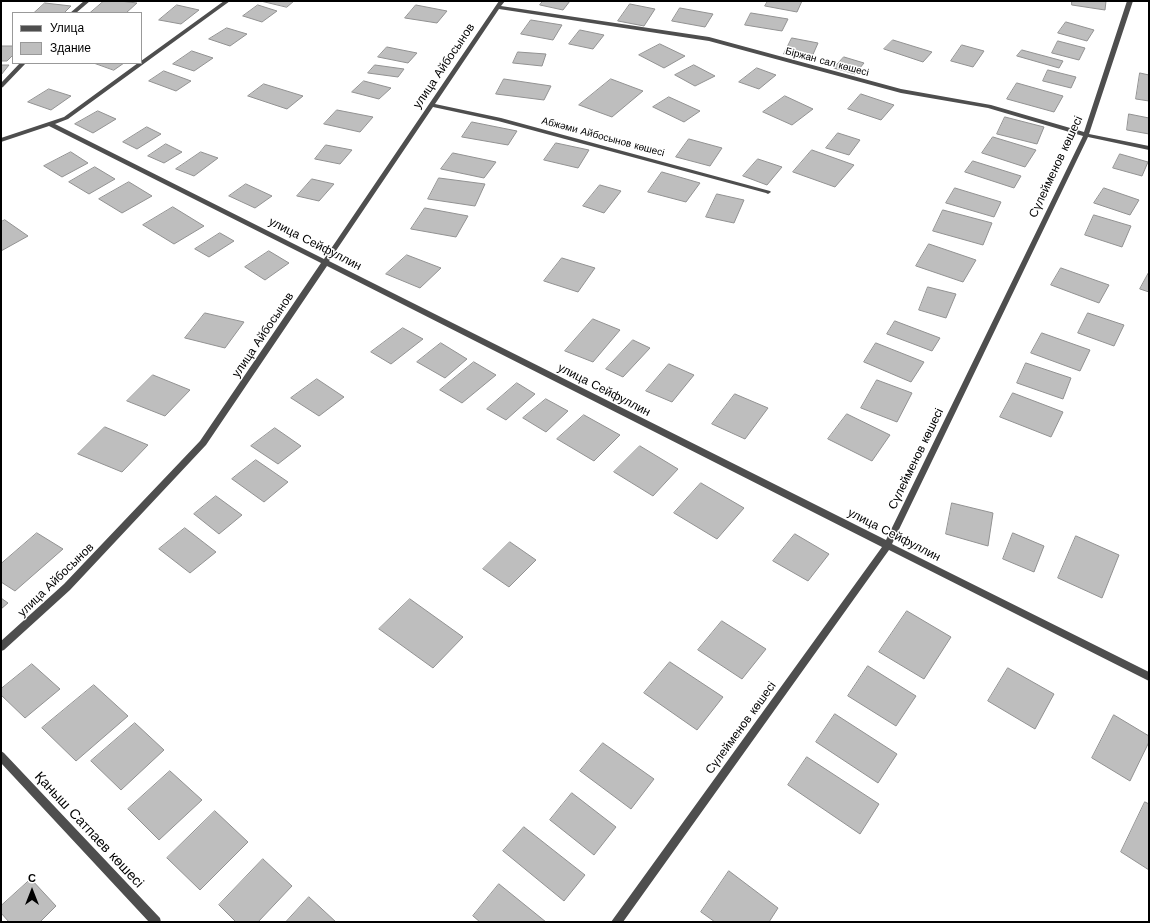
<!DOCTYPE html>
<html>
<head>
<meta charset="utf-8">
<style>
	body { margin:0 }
	#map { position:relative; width:1150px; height:923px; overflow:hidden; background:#fff; font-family:"Work Sans",sans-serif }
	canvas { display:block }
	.frame { position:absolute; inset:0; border:2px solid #000; pointer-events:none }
	.legend { position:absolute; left:12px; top:12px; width:130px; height:52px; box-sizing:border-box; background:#fff; border:1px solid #999; margin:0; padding:5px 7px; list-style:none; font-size:12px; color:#000 }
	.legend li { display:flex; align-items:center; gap:8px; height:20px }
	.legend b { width:20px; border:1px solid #999 }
	.north { position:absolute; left:12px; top:871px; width:40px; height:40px; -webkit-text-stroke:3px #fff; paint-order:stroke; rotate:0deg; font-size:11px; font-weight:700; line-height:16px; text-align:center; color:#000 }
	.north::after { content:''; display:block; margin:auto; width:14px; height:18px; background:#000; clip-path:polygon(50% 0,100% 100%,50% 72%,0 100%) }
</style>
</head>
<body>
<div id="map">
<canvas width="1150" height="923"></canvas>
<div class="frame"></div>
<ul class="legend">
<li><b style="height:5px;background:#4e4e4e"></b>Улица</li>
<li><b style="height:11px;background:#bebebe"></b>Здание</li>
</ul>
<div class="north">С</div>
</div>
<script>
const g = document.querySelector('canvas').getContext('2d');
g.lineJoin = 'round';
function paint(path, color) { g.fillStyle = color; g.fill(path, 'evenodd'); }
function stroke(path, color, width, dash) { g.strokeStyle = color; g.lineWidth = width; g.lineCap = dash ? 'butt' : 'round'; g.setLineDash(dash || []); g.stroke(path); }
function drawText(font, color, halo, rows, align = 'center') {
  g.font = font + ' "Work Sans",sans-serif'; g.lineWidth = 3; g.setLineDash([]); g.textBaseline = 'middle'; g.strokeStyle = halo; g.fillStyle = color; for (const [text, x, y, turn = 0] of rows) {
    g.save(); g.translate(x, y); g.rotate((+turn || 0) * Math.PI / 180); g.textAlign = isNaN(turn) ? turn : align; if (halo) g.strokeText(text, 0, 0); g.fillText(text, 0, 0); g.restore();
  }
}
const building = new Path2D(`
	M104,1H120L137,3L126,13H90Z
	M261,1H294L287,7Z
	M543,1H570L563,10L540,5Z
	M768,1H802L797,12L765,6Z
	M1072,1H1106L1105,10L1072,5Z
	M45,3L71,6L64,13H34Z
	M630,4L655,9L644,26L618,21Z
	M177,5L199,10L181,24L159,20Z
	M258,5L277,11L262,22L243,16Z
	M416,5L447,11L437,23L405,18Z
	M680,8L713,14L705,27L672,21Z
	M751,13L788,19L782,31L745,25Z
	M531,20L562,25L553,40L521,34Z
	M1066,22L1094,30L1087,41L1058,33Z
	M227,28L247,34L230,46L209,39Z
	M580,30L604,35L593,49L569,44Z
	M792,38L818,43L811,59L784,54Z
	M893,40L932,52L923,62L884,49Z
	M1058,41L1085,48L1079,60L1052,53Z
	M660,44L685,56L664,68L639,55Z
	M962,45L984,51L973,67L951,61Z
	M1,46H13V55L7,61H1Z
	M387,47L417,53L408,63L378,57Z
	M1022,50L1063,61L1059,68L1017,56Z
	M192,51L213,58L194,71L173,64Z
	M518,52L546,54L542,66L513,63Z
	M844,57L864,63L855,74L834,68Z
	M94,63H124L114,70Z
	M1,65H9L1,75Z
	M375,65L404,69L398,77L368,73Z
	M694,65L715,76L695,86L675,75Z
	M757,68L776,75L759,89L739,82Z
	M1048,70L1076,77L1071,88L1043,81Z
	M164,71L191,81L176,91L149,81Z
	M1140,73L1149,75V101L1136,99Z
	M504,79L551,86L544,100L496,94Z
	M611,79L643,91L612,117L579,105Z
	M364,81L391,88L379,99L352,92Z
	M1017,83L1063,96L1054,112L1007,99Z
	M264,84L303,96L287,109L248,96Z
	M49,89L71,96L51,110L28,102Z
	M861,94L894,105L881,120L848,109Z
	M785,96L813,109L792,125L763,112Z
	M669,97L700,111L684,122L653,107Z
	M337,110L373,117L360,132L324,124Z
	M98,111L116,119L93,133L75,124Z
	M1129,114L1149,118V134L1127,130Z
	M1005,117L1044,127L1037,144L997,134Z
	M472,122L517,131L508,145L462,137Z
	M147,127L161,134L137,149L123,142Z
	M838,133L860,140L849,155L826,148Z
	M993,137L1036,150L1025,167L982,153Z
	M689,139L722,148L710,166L676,157Z
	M556,143L589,150L578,168L544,160Z
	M166,144L182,152L164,163L148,156Z
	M326,145L352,150L340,164L315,159Z
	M812,150L854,165L835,187L793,172Z
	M71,152L88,163L62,177L44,166Z
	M201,152L218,158L194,176L176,169Z
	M453,153L496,162L484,178L441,169Z
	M1120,154L1148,162L1142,176L1113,168Z
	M758,159L782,167L767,185L743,176Z
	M973,161L1021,176L1014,188L965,172Z
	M95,167L115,179L89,194L69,182Z
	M662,172L700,183L686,202L648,192Z
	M439,178L485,184L475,206L428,199Z
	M312,179L334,184L319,201L297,196Z
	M129,182L152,196L122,213L99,199Z
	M246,184L272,196L255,208L229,196Z
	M600,185L621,191L604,213L583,206Z
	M955,188L1001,202L994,217L946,203Z
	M1104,188L1139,200L1130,215L1094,203Z
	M717,194L744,200L734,223L706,217Z
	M173,207L204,226L174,244L143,225Z
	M425,208L468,216L456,237L411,229Z
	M943,210L992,223L983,245L933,231Z
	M1094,215L1131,226L1122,247L1085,235Z
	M5,220L28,236L1,251V222Z
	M220,233L234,241L209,257L195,249Z
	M929,244L976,260L963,282L916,266Z
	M269,251L289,263L265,280L245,267Z
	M407,255L441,268L420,288L386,274Z
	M562,258L595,268L578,292L544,281Z
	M1061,268L1109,285L1099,303L1051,285Z
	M1149,272V292L1140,289Z
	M928,287L956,294L946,318L919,310Z
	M205,313L244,322L225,348L185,338Z
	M1088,313L1124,325L1114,346L1078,333Z
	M593,319L620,330L593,362L565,351Z
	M895,321L940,338L932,351L887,334Z
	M403,328L423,339L391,364L371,352Z
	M1042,333L1090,350L1080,371L1031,353Z
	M633,340L650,348L623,377L606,369Z
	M441,343L467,359L445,378L417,362Z
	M876,343L924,362L911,382L864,362Z
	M474,362L496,375L462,403L440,390Z
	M1026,363L1071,378L1063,399L1017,383Z
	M669,364L694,375L672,402L646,391Z
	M153,375L190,390L165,416L127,401Z
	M317,379L344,397L319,416L291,398Z
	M877,380L912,393L897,422L861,408Z
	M517,383L535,394L506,420L487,409Z
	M1013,393L1063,412L1051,437L1000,417Z
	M735,394L768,408L745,439L712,424Z
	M546,399L568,411L546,432L523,418Z
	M847,414L890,435L872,461L828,439Z
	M584,415L620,435L594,461L557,439Z
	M105,427L148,445L122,472L78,454Z
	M275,428L301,446L278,464L251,446Z
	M640,446L678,469L653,496L614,472Z
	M256,460L288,482L264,502L232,479Z
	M701,483L744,508L717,539L674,513Z
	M216,496L242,515L219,534L194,514Z
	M952,503L993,513L988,546L946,534Z
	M185,528L216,552L190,573L159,549Z
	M37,533L63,549L15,591L1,582V564Z
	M1013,533L1044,546L1034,572L1003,559Z
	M795,534L829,554L808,581L773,561Z
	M1076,536L1119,555L1102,598L1058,578Z
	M510,542L536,560L509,587L483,569Z
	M1,598L8,603L1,609Z
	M410,599L463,637L433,668L379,629Z
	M907,611L951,637L924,679L879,652Z
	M722,621L766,649L742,679L698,650Z
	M670,662L723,697L697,730L644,693Z
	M32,664L60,689L25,718L1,695V689Z
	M868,666L916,696L896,726L848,696Z
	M1008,668L1054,694L1035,729L988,701Z
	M94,685L128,716L76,761L42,728Z
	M835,714L897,754L878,783L816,742Z
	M1114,715L1149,736V742L1130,781L1092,758Z
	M135,723L164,750L121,790L91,761Z
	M603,743L654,779L631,809L580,771Z
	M807,757L879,804L860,834L788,785Z
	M170,771L202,800L159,840L128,809Z
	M572,793L616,827L594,855L550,820Z
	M1145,802L1149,804V870L1121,852Z
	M215,811L248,842L200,890L167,858Z
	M524,827L585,875L564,901L503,851Z
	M263,859L292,886L258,922H236L219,905Z
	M729,871L778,908L769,922H715L701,912Z
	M31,879L56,906L40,922H9L1,913V906Z
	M499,884L546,922H480L473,916Z
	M309,897L336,922H286Z`);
const minor = new Path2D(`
	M84,1H90L76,13H70Z
	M224,1H230L68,119L55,124L324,259L499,1H505L501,6L709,37L901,89L991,105L1084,132L1127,1H1133L1089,134L1149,146V150L1088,137L892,544L1149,672V681L889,550L623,922H611L882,547L327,266L206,445L70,590L4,650L1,651V641L64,584L200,441L321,263L49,126L1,142V138L64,117L138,63H141V61ZM499,9L709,41L901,93L988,108L1083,136L886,540L329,261L433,107L498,121L766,193L768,194L771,192L770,191L501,118L435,104Z
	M20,63H26L3,87L1,88V83Z
	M1,751L4,753L160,918L161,922H149L1,763Z`);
const farStreetnames = [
	["Біржан сал көшесі",827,62,15],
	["Абжәми Айбосынов көшесі",603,137,15]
];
const streetNames = [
	["улица Айбосынов",444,66,-56],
	["Сүлейменов көшесі",1056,167,-65],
	["улица Сейфуллин",315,244,27],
	["улица Айбосынов",263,335,-56],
	["улица Сейфуллин",604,390,27],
	["Сүлейменов көшесі",916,459,-64],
	["улица Сейфуллин",894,535,27],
	["улица Айбосынов",56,580,-44],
	["Сүлейменов көшесі",741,728,-54]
];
const nearStreetnames = [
	["Қаныш Сатпаев көшесі",89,830,47]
];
paint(building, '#bebebe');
stroke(building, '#929292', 1);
paint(minor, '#4e4e4e');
drawText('10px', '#000', '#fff', farStreetnames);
drawText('12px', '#000', '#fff', streetNames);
drawText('14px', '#000', '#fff', nearStreetnames);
</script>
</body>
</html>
